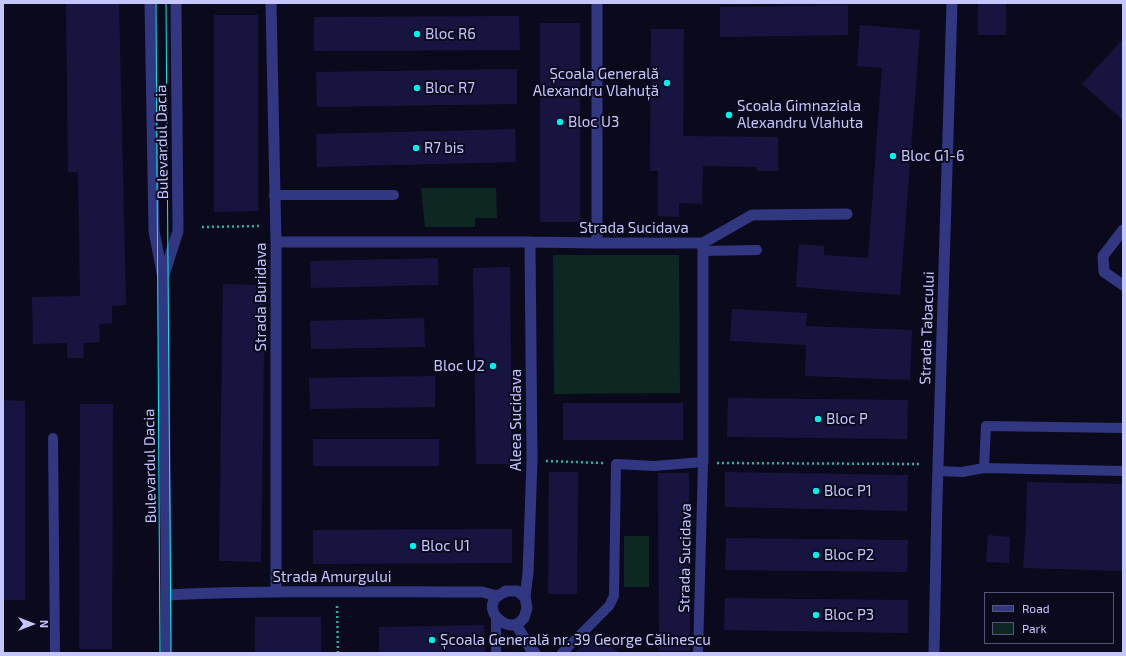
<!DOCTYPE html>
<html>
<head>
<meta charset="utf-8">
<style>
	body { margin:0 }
	#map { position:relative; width:1126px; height:656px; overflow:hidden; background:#0b0a1d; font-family:"Exo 2",sans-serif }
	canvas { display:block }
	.frame { position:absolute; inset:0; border:4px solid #c6c6ff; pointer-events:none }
	.legend { position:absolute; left:984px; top:592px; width:130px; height:52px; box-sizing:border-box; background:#0b0a1d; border:1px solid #565577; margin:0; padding:5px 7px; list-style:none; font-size:12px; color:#c6c6ff }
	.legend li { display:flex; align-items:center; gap:8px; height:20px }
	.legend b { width:20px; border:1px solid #565577 }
	.north { position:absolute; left:12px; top:604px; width:40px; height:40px; -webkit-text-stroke:3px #0b0a1d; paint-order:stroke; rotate:90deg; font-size:11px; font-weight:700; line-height:16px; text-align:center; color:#c6c6ff }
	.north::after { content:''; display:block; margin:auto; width:14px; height:18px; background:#c6c6ff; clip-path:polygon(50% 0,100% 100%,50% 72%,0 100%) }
</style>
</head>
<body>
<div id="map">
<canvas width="1126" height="656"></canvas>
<div class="frame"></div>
<ul class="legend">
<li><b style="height:5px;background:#313780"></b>Road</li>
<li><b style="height:11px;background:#0d2823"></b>Park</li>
</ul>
<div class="north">N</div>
</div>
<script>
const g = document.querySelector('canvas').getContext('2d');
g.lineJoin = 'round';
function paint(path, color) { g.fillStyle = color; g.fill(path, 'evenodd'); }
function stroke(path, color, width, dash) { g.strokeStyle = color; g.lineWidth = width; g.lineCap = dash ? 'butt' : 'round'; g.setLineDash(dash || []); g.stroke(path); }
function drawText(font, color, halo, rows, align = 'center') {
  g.font = font + ' "Exo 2",sans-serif'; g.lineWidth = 4; g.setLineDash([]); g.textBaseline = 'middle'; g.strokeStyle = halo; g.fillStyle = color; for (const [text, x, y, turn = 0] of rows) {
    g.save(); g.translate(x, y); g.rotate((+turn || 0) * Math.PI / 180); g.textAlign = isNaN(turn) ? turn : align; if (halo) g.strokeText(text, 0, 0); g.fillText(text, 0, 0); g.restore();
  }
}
const green = new Path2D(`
	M421,188H496L497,218H475V227H425Z
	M553,255H679L680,393L554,394Z
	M624,536H649V587H624Z`);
const building = new Path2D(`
	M66,3H119L126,305L112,306V323L99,324L100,342L83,343L84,358H67V343L33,344L32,297L80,296L78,172H68Z
	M978,3H1006V35H978Z
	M848,5V35L720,37V7Z
	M214,15H258V211L214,212Z
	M519,16L520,50L314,51V17Z
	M540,23H580V222H540Z
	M860,25L920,30L900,295L796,287L799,244L824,246V255L868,258L882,68L857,66Z
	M651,29H684L683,136L778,137V171H757V167L703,166L702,204L679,203V217L658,216V171H650Z
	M1123,39V120L1082,84Z
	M517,69V104L317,107L316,72Z
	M515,129L516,162L317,167L316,134Z
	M438,258V285L311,288L310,261Z
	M510,267L512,464H476L473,268Z
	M223,284L265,285L261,562L219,561Z
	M732,309L807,313L806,326L912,330L910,380L805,376L806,345L730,341Z
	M424,318L425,347L311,349L310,321Z
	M435,376V407L310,409L309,378Z
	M728,398L908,400L907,439L727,437Z
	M3,400L25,401V600H3Z
	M563,403H683V440H563Z
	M80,404H113L112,649H79Z
	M313,439H439V466H313Z
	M549,472H578L577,594H548Z
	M725,472L908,475L907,511L725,507Z
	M658,473H689L690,651H659Z
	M1027,482L1123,484V571L1023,568L1026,527Z
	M512,529V563L313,564V530Z
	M988,535L1010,537L1009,563L986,562Z
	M726,538L908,540L907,572L725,570Z
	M725,598L908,600V633L724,630Z
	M255,617H321V653H255Z
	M484,625L485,653H379V627Z
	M596,631L619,653H575Z`);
const path = new Path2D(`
	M202,227L262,226
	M546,461L603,463
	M717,463L921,464
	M337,606L338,653`);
const service = new Path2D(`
	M274,195H394
	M703,251L757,250
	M53,438L55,653
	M984,468L986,426L1123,428
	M938,471L962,472L984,468L1123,471
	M496,653V618
	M562,653L609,606L614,596L616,464L654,466L703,462L698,653`);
const pedestrian = new Path2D(`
	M703,243L752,215L847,214`);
const minor = new Path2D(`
	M271,3L276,242V591
	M597,3V243
	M1123,230L1103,256L1104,272L1123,285
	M276,242H530L597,243H703V462
	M506,591H517L525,597L527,608L524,618C522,620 519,623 517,624C504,629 487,613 494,600C496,596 502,594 506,591Z
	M166,595C271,590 377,592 482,592L498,596
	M525,597L528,573L532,461L530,242
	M516,624L530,648L535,653`);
const tertiary = new Path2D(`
	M150,3L154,231L163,278L166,545V653
	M164,275L178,231L176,3
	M934,653L937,499L952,3`);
const tram = new Path2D(`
	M156,3L160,653
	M166,3L171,653`);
const markers = [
	[417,34,4,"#00f1ed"],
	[667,83,4,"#00f1ed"],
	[417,88,4,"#00f1ed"],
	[729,115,4,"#00f1ed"],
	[560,122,4,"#00f1ed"],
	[416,148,4,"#00f1ed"],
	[893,156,4,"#00f1ed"],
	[493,366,4,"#00f1ed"],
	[818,419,4,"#00f1ed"],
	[816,491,4,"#00f1ed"],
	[413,546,4,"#00f1ed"],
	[816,555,4,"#00f1ed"],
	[816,615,4,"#00f1ed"],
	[432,640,4,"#00f1ed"]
];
const poiNames = [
	["Bloc R6",425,34],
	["Școala Generală",659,74,"right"],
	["Alexandru Vlahuță",659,91,"right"],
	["Bloc R7",425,88],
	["Scoala Gimnaziala",737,106],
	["Alexandru Vlahuta",737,123],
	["Bloc U3",568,122],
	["R7 bis",424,148],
	["Bloc G1-6",901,156],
	["Bloc U2",485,366,"right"],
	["Bloc P",826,419],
	["Bloc P1",824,491],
	["Bloc U1",421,546],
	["Bloc P2",824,555],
	["Bloc P3",824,615],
	["Școala Generală nr. 39 George Călinescu",440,640]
];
const streetNames = [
	["Bulevardul Dacia",162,142,-91],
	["Strada Sucidava",634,228],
	["Strada Buridava",261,297,-90],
	["Strada Tabacului",927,328,-88],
	["Aleea Sucidava",516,420,-90],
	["Bulevardul Dacia",150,466,-91],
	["Strada Sucidava",685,558,-89],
	["Strada Amurgului",332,577]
];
paint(green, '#0d2823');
paint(building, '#181440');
stroke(path, '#23b69c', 2.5, [2, 3]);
stroke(service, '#313780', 10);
stroke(pedestrian, '#313780', 11);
stroke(minor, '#313780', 11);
stroke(tertiary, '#313780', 11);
stroke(tram, '#00f1ed', 1);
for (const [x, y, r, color] of markers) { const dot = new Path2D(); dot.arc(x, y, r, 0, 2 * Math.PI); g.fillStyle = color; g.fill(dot); stroke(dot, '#0b0a1d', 1.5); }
drawText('15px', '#c6c6ff', '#0b0a1d', poiNames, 'left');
drawText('15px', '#c6c6ff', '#0b0a1d', streetNames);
</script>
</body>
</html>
